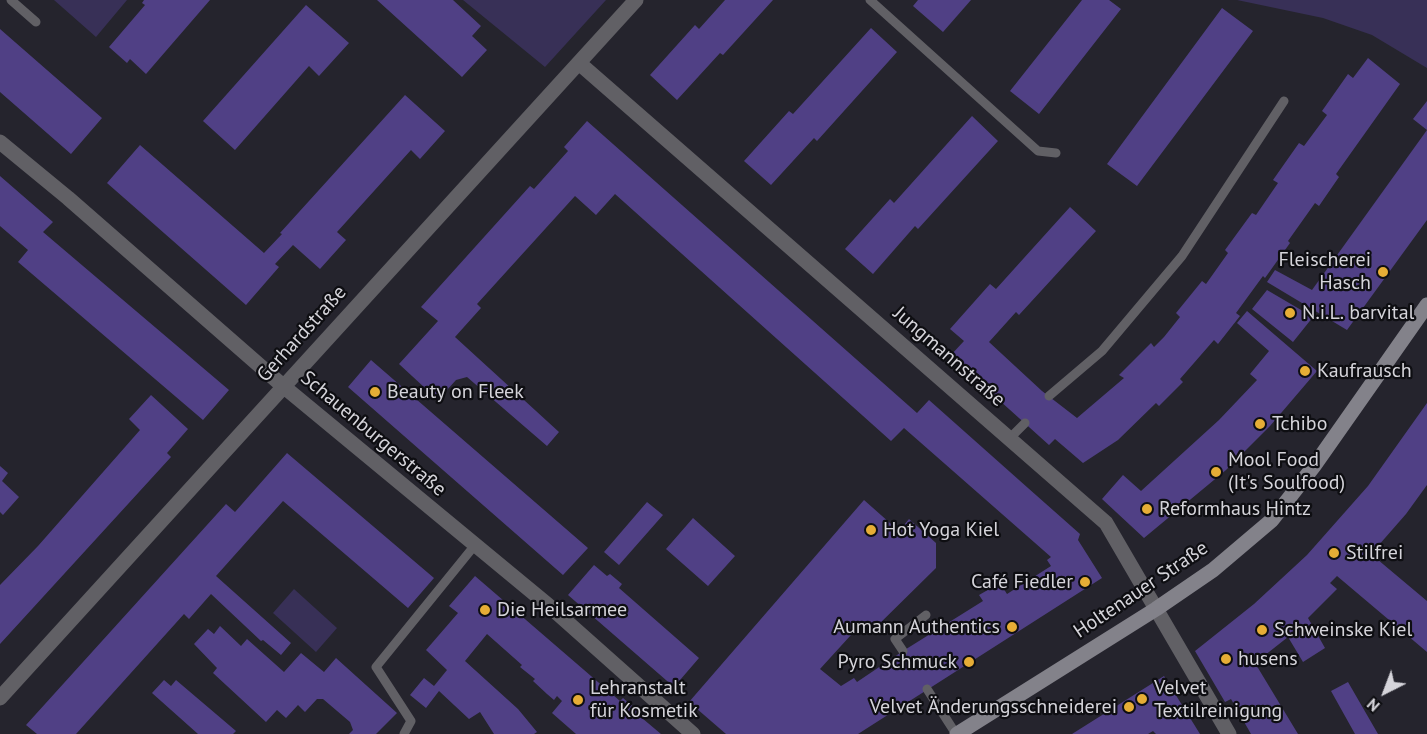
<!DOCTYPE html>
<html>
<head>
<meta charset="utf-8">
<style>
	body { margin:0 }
	#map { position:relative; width:1427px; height:734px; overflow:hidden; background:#25242d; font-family:"PT Sans",sans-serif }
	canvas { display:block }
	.north { position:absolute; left:1355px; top:662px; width:60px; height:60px; -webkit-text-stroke:4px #0e0e12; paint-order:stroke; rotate:222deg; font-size:16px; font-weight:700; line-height:24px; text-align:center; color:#d5d4da }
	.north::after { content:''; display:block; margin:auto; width:21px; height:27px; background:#d5d4da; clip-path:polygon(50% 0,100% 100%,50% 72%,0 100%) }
</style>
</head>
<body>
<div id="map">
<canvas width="1427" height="734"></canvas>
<div class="north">N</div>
</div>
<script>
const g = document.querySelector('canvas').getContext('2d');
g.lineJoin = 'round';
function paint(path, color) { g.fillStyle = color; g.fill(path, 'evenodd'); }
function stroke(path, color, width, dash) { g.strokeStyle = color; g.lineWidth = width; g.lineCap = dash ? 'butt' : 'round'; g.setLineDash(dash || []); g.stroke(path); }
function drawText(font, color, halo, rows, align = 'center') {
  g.font = font + ' "PT Sans",sans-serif'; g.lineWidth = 4.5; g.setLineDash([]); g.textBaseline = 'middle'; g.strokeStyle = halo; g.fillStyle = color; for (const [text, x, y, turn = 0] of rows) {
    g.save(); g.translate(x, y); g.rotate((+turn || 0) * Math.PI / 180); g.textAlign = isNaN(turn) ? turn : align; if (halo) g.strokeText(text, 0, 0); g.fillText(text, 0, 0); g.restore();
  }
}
const green = new Path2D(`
	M54,0H127L96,37Z
	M463,0H606L545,67Z
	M1237,0H1427V68L1372,35L1323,18Z
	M294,589L337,628L316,652L273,613Z`);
const building = new Path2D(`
	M144,0H210L146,74L130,59L127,63L109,47L145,5L142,3Z
	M377,0H453L481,26L472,36L487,50L462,77Z
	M725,0H773L723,55L720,53L677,100L650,75L695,25L699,29Z
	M918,0H971L943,32L913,6Z
	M1082,0H1109L1121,9L1039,114L1010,91Z
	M306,5L349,43L319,76L309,66L235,150L203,121Z
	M1222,8L1253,31L1137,186L1107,164Z
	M871,28L897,52L817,141L814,138L771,185L744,161L789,111L793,114Z
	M0,29L102,118L71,154L0,92Z
	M1368,58L1400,84L1336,174L1339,177L1319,206L1315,203L1288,241L1290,243L1265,278L1263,276L1236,313L1240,316L1218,344L1214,340L1180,379L1183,382L1159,406L1156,403L1118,440L1083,463L1055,439L1049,445L950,356L964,341L950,329L990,284L996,289L1070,207L1096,231L1019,315L1016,312L989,342L1042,391L1077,418L1124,378L1119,375L1151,343L1154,347L1164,337L1180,317L1176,313L1202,281L1206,284L1228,253L1225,250L1252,213L1256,215L1278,183L1273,180L1299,143L1304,146L1327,115L1322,111L1348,74L1353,78Z
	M405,95L445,131L420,159L411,150L337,232L346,240L320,269L293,245L275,264L279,267L246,305L107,183L140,145L264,253L282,234L280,233Z
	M1427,101V130L1413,119Z
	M972,116L998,141L918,229L915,226L873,274L845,249L890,199L894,203Z
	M587,121L917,413L929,400L1028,488L1080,534L1078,540L1102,578L858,734H726L689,702L864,500L899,531L909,519L936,543V568L870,633L861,624L820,669L841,686L854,678L857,682L903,651L983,601L979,595L1000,583L1007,594L1051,566L1047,560L1051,557L904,428L891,441L615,194L596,215L575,196L477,304L481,308L455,337L559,432L547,446L467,377L456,380L438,400L399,364L438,321L421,307L530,186L534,189L568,151L564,147Z
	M1427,130V220L1347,330L1267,282L1275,270L1312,290Z
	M0,176L53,222L43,232L229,390L203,420L18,262L28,250L0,226Z
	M1267,290L1313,317L1293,342L1252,309Z
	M1247,311L1317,371L1270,426L1226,470L1144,538L1102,499L1123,475L1141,491L1219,420L1257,380L1250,374L1269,351L1237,323Z
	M371,360L588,548L563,575L348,387Z
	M151,395L188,429L167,453L171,457L0,644V585L38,546L140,430L129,419Z
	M1427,403V485L1406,514L1371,554L1427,601V652L1337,576L1330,583L1337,589L1308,618L1325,648L1303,662L1288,637L1255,663L1298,734H1251L1231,699L1225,702L1195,651L1254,604L1307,555L1368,486Z
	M287,453L434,578L408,608L283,501L216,576L291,643L281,655L263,640L261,641L211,594L189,619L184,614L76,734H37L26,725L226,504L235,512Z
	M0,466L8,473L2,481L19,497L3,515L0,512Z
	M647,502L663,515L619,565L604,552Z
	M693,518L735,556L708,586L666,549Z
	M594,565L607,576L610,574L622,584L619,588L699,658L674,687L568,595Z
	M475,576L620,701L623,698L638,711L636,713L661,734H576L552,713L562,701L557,696L554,700L547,694L533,681L535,679L520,667L522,665L487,634L465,661L518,709L537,732L534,734H494L480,712L469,719L439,691L426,708L410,695L424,678L434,686L447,670L426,650L458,613L449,606Z
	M220,626L241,646L247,639L284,672L301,653L324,672L336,658L397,713L376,734H349L353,730L350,722L323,699H317L305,712L298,705L286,718L277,710L266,722L213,673L217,668L194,644L208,629L214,634Z
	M1164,676L1200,734H1156L1153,731L1148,734H1072Z
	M164,680L171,686L176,680L236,731L233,734H198L152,693Z
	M1348,682L1378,734H1355L1331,691Z`);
const lane = new Path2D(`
	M11,0L36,22
	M870,0L1038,151L1056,153
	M1049,396L1102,351L1182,256L1284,101
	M1010,438L1025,423
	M903,651L895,639L926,615
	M927,689L956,734
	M404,734L411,721L376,667L475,545`);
const street = new Path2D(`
	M579,63L1106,523L1229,734
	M0,142L68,198L283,386L548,605L693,734
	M0,698L636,0`);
const secondary = new Path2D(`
	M957,734L1156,609L1213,570L1272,520L1314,466L1427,305`);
const markers = [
	[1383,272,6,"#e6ad36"],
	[1290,313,6,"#e6ad36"],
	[1305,371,6,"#e6ad36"],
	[375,392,6,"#e6ad36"],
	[1260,424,6,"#e6ad36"],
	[1216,472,6,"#e6ad36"],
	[1147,509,6,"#e6ad36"],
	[871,530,6,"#e6ad36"],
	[1334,553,6,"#e6ad36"],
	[1085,582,6,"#e6ad36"],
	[485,610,6,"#e6ad36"],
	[1012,627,6,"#e6ad36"],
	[1262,630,6,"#e6ad36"],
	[1226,659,6,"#e6ad36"],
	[969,662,6,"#e6ad36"],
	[1142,699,6,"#e6ad36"],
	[578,700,6,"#e6ad36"],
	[1129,707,6,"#e6ad36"]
];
const poiNames = [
	["Fleischerei",1371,260,"right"],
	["Hasch",1371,283,"right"],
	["N.i.L. barvital",1302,313],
	["Kaufrausch",1317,371],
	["Beauty on Fleek",387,392],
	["Tchibo",1272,424],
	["Mool Food",1228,460],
	["(It's Soulfood)",1228,483],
	["Reformhaus Hintz",1159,509],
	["Hot Yoga Kiel",883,530],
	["Stilfrei",1346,553],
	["Café Fiedler",1073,582,"right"],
	["Die Heilsarmee",497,610],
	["Aumann Authentics",1000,627,"right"],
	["Schweinske Kiel",1274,630],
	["husens",1238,659],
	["Pyro Schmuck",957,662,"right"],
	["Lehranstalt",590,688],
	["für Kosmetik",590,711],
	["Velvet",1154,688],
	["Textilreinigung",1154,711],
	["Velvet Änderungsschneiderei",1117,707,"right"]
];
const streetNames = [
	["Gerhardstraße",302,334,-48],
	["Jungmannstraße",949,357,41],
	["Schauenburgerstraße",373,434,40],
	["Holtenauer Straße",1141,590,-34]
];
paint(green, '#383057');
paint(building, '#504085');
stroke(lane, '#616065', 9);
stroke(street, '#616065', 15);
stroke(secondary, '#83828a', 15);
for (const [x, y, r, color] of markers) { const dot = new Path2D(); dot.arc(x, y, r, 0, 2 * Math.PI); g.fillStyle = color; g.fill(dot); stroke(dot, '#0e0e12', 2); }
drawText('20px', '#d5d4da', '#0e0e12', poiNames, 'left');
drawText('20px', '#d5d4da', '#0e0e12', streetNames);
</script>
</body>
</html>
